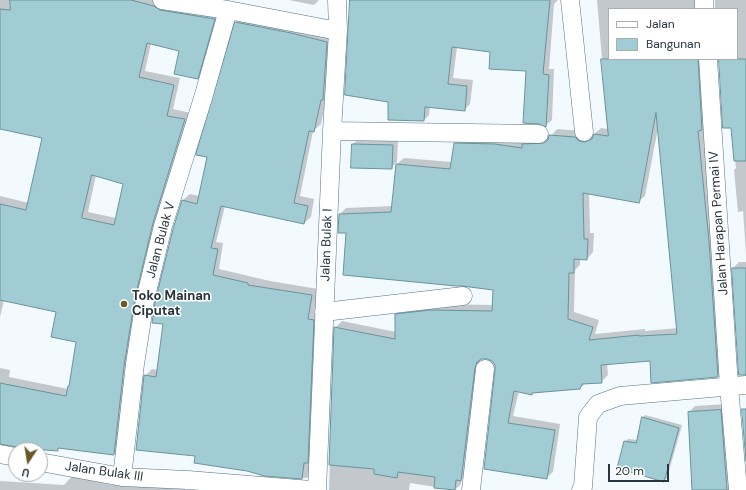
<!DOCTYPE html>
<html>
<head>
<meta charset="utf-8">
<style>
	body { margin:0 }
	#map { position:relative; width:746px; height:490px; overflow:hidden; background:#f3faff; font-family:"DM Sans",sans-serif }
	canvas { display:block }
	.legend { position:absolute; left:608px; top:8px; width:130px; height:52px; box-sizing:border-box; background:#fff; border:1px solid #a9aeb1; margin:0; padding:5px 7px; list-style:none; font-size:12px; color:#27353d }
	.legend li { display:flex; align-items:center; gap:8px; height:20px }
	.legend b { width:20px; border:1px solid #a9aeb1 }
	.north { position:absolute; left:8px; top:442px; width:40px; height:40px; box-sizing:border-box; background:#fff; border:1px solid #a9aeb1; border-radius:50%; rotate:192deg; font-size:11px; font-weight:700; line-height:16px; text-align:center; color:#27353d }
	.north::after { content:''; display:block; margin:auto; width:14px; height:18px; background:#6a5826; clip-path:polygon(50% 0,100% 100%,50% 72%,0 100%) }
	.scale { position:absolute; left:608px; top:464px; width:61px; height:18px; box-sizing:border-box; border:2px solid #27353d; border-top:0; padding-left:5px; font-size:12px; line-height:14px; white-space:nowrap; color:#27353d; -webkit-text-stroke:3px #fff; paint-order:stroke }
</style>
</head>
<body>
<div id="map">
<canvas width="746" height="490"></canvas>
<ul class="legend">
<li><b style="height:5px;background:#fff"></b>Jalan</li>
<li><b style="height:11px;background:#a1ccd3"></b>Bangunan</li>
</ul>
<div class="north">U</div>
<div class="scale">20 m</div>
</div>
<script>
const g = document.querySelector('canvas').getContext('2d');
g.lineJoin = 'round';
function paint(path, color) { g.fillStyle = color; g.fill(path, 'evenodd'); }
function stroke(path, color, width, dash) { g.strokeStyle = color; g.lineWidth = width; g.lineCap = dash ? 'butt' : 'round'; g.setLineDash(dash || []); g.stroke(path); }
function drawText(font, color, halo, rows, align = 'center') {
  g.font = font + ' "DM Sans",sans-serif'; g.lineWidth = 3; g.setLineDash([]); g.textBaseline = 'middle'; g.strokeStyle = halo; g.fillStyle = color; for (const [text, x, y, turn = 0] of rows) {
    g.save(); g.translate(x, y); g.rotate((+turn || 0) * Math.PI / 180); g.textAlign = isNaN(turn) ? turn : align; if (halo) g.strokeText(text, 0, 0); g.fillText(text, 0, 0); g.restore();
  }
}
const shadow = new Path2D(`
	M0,0H161L220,12L204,71L197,78L180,51L151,43L145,71L180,78L173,109L191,113L120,447L114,454L60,447L57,450L0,427V368L10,370L9,377L68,389L70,385L77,341L57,311L4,300L0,317V196L29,203L43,137L0,128ZM96,175L124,184L116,218L88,212Z
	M289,0H319L314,5Z
	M351,0H558L554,4L549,69H554L552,120L546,125L527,70L491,51L457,47L453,78L473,80L470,104L464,110L430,106L429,115L424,120L390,101Z
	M597,0H700L702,9H609V59H704L724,370L717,376L651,360L607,363L608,375L601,382L586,383L580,388L534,392L532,394L519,391L513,416L560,424L553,472L546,478L485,468L496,370L495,364L492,360L486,358H481L468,474L461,480V484L455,490L410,483L409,490H329L335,328L342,321L396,332V315L403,308L437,304L493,305L494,289L347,232L340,214L346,208L393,206L397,164L404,158L452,162L455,144L461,137H550L557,129L582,131L586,135L592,136L601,128L608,129ZM658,128L678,328L645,331V329L595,334L599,320L574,312L575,270L580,265V258L587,259L593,252L594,233H590L589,193L638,202L645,196Z
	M715,0H746V254L743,211L738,212L734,170L736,168L732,127L719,59H737V9H715Z
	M243,16L333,36L327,95L321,124L313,131L300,196L314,199L311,217L304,223L225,206L216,242L223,243L219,269L270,281L318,289L314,313L320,314L313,472L307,478L264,475L196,455L145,376L152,369L158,370L183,200L190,194L200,196L236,23Z
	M359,138L398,140L397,162L391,168L352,167L353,144Z
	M739,262H746V374L733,268Z
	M727,404L736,490H693L689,412L695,406Z
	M645,415L682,425L667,478L664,481L625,442L628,439L638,440L642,418Z
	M72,476L112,485L185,483V490H0V481L64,485Z`);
const building = new Path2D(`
	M10,0H131L154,6L160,10L215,19L198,79L174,74L179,51L147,43L139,77L174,85L167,116L185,119L153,223L135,298L124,366L114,455L58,448V451L22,448L0,444V383L66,396L68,386H69L76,342L51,337L56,312L0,300V204L26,210L42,138L0,129V9L10,10ZM92,175L123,184L114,225L82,218Z
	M350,0H550L543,74L549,75L546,127L539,124L523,123L526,71L489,69L490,52L452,47L448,84L467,86L465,111L425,107L424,121L388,120V102L345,95Z
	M235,22L291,33L327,42L323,100H321L314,132L309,131L294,203L308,206L304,224L221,206L211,248L218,249L213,275L248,283V285L312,295L308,319L314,320L308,463H304L302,479L264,476L247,471L194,463L195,456L136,450L144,375L156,377L163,324L152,323L155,302L173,229L182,200L197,204L207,157L196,155Z
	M601,59H698L702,130L698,131L709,241L718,377L651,383L650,361L601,365L602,383L582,384L580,389L532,393V395L514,391L508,423L555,430L547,479L484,469L495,370V365L492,361L487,359H481L477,362L475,368L461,481L456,480L455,490L434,488L435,477L398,472L397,478L374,474V469L329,465L334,327L395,339V314L430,310L492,311L493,290L462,286H456L343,275L346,233H338L339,214L391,212L396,164L450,169L454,143L495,144L522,148V144L544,143L548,140L549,135L575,137L579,141L585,142L592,139L594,134L608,136ZM656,113L677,334L639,336V335L589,340L593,327L568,319L569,273H574V259L587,260L588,239H584L583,193L639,203Z
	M719,59H746V161H734L731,128H723Z
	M352,144L393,145L392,169L351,168Z
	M732,268H746V375H739Z
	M742,409H746V461Z
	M721,410L727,490H692L688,412Z
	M642,417L679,428L664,482L617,468L624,441L636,443Z`);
const street = new Path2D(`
	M162,0L228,10L338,31
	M570,0L584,132
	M704,0V9
	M708,59L729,386L738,490
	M332,131L539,134
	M324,312L463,296
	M0,454L16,457
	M40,462L122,477L188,480L311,490
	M122,477L135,364L145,300L163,226L203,98L228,10
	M317,490L332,131L338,31L337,0
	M471,490L485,369
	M581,490L583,487L588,417L598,404L620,396L746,385`);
const markers = [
	[124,304,4,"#6a5826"]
];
const streetNames = [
	["Jalan Harapan Permai IV",719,223,-94],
	["Jalan Bulak V",161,240,-75],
	["Jalan Bulak I",327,245,-88],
	["Jalan Bulak III",104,472,8]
];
const poiNames = [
	["Toko Mainan",132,297],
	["Ciputat",132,312]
];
paint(shadow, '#0003');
paint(building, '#a1ccd3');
stroke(building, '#69939a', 1);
stroke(street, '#557387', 19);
stroke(street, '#fff', 18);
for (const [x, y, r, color] of markers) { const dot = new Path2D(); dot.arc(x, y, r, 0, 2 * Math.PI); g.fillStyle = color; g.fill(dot); stroke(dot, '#fff', 1.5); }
drawText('13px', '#27353d', '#fff', streetNames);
drawText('bold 13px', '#27353d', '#fff', poiNames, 'left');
</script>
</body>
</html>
